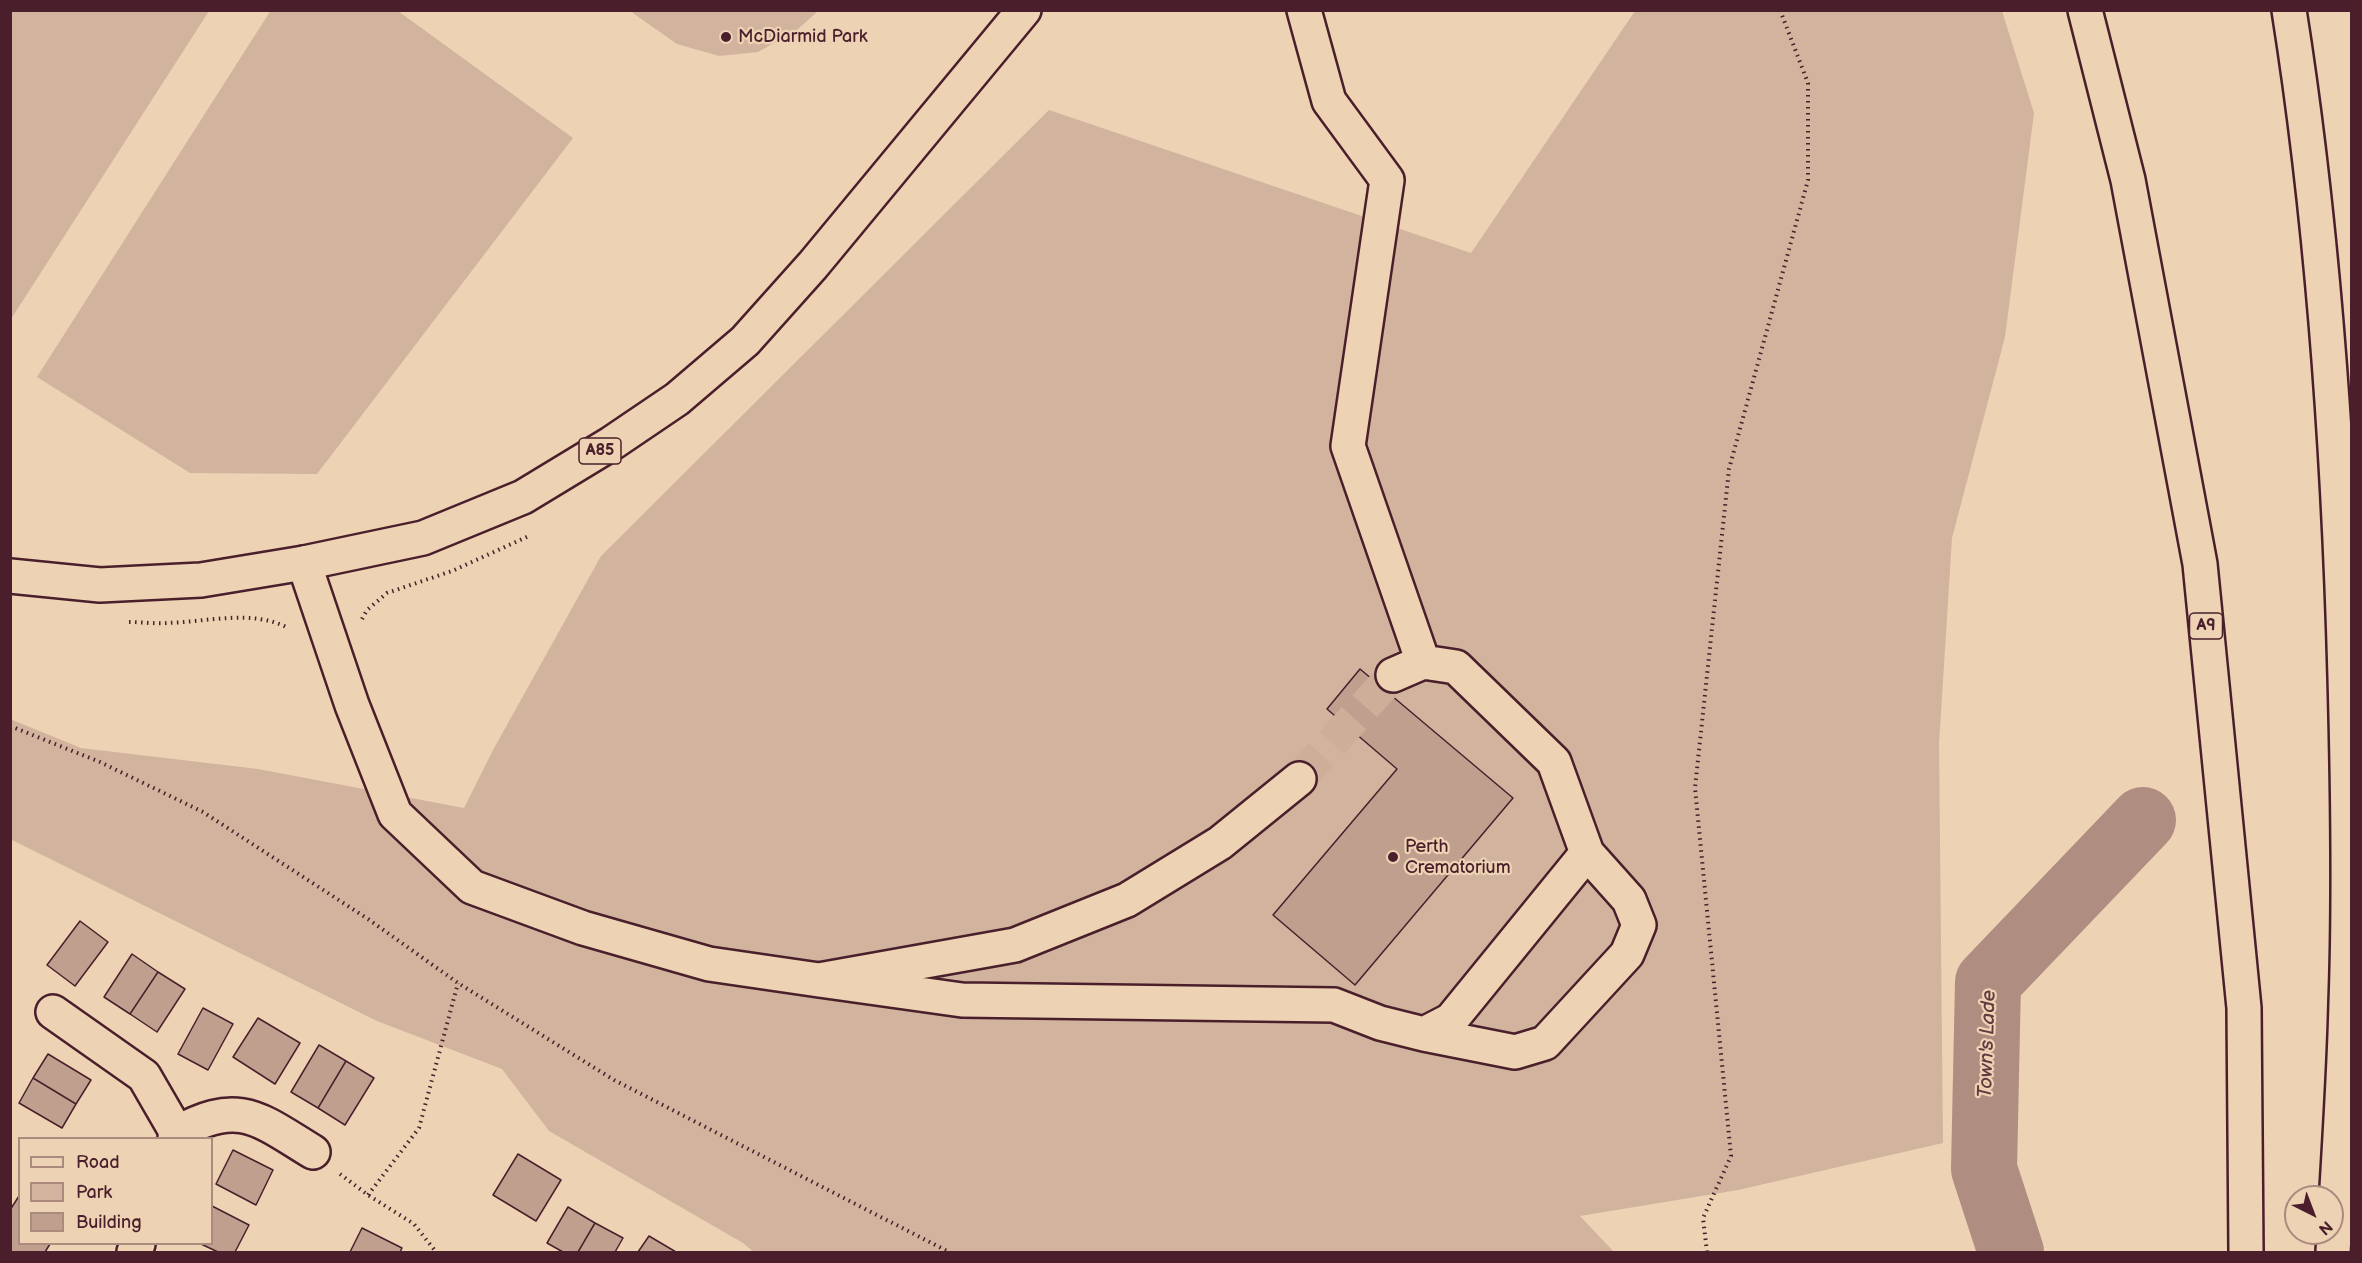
<!DOCTYPE html>
<html>
<head>
<meta charset="utf-8">
<style>
	body { margin:0 }
	#map { position:relative; width:2362px; height:1263px; overflow:hidden; background:#edd2b4; font-family:"Balsamiq Sans",sans-serif }
	canvas { display:block }
	.frame { position:absolute; inset:0; border:12px solid #4a1f2b; pointer-events:none }
	.legend { position:absolute; left:18px; top:1137px; width:195px; height:108px; box-sizing:border-box; background:#edd2b4; border:2px solid #ac8a7d; margin:0; padding:8px 10px; list-style:none; font-size:18px; color:#4a1f2b }
	.legend li { display:flex; align-items:center; gap:12px; height:30px }
	.legend b { width:30px; border:2px solid #ac8a7d }
	.north { position:absolute; left:2284px; top:1185px; width:60px; height:60px; box-sizing:border-box; background:#edd2b4; border:2px solid #ac8a7d; border-radius:50%; rotate:138deg; font-size:16px; font-weight:700; line-height:24px; text-align:center; color:#4a1f2b }
	.north::after { content:''; display:block; margin:auto; width:21px; height:27px; background:#4a1f2b; clip-path:polygon(50% 0,100% 100%,50% 72%,0 100%) }
</style>
</head>
<body>
<div id="map">
<canvas width="2362" height="1263"></canvas>
<div class="frame"></div>
<ul class="legend">
<li><b style="height:8px;background:#edd2b4"></b>Road</li>
<li><b style="height:16px;background:#d2b49e"></b>Park</li>
<li><b style="height:16px;background:#bfa08e"></b>Building</li>
</ul>
<div class="north">N</div>
</div>
<script>
const g = document.querySelector('canvas').getContext('2d');
g.lineJoin = 'round';
function paint(path, color) { g.fillStyle = color; g.fill(path, 'evenodd'); }
function stroke(path, color, width, dash) { g.strokeStyle = color; g.lineWidth = width; g.lineCap = dash ? 'butt' : 'round'; g.setLineDash(dash || []); g.stroke(path); }
function drawText(font, color, halo, rows, align = 'center') {
  g.font = font + ' "Balsamiq Sans",sans-serif'; g.lineWidth = 4.5; g.setLineDash([]); g.textBaseline = 'middle'; g.strokeStyle = halo; g.fillStyle = color; for (const [text, x, y, turn = 0] of rows) {
    g.save(); g.translate(x, y); g.rotate((+turn || 0) * Math.PI / 180); g.textAlign = isNaN(turn) ? turn : align; if (halo) g.strokeText(text, 0, 0); g.fillText(text, 0, 0); g.restore();
  }
}
const green = new Path2D(`
	M11,10L209,11L11,319L10,11Z
	M271,10L398,11L573,138L317,474L190,473L37,377Z
	M630,11H818L797,30L758,52L719,56L677,44Z
	M1635,11H2002L2034,113L2005,337L1952,538L1939,744L1943,1143L1738,1190L1580,1216L1614,1252H754L743,1243L549,1131L502,1069L377,1021L10,839V719L81,748L258,769L464,808L493,750L601,556L1049,110L1471,253Z`);
const river = new Path2D(`
	M2011,1252L1984,1169L1988,982L2143,820`);
const building = new Path2D(`
	M1360,669L1513,798L1355,985L1273,915L1397,769L1327,709Z
	M80,921L108,942L75,986L47,965Z
	M132,954L158,972L130,1014L104,997Z
	M158,972L185,989L157,1032L130,1014Z
	M203,1008L233,1024L208,1070L178,1054Z
	M258,1018L300,1043L275,1084L233,1057Z
	M319,1045L346,1061L318,1108L291,1092Z
	M48,1054L91,1080L76,1104L33,1078Z
	M346,1061L374,1078L345,1125L318,1108Z
	M33,1078L76,1104L62,1128L19,1103Z
	M233,1150L273,1170L256,1205L216,1184Z
	M518,1154L561,1180L536,1221L493,1195Z
	M19,1196L20,1244H50L45,1252H10V1210Z
	M212,1206L249,1225L235,1252H218L201,1244H212Z
	M568,1207L595,1223L578,1252H563L547,1243Z
	M595,1223L623,1238L615,1252H578Z
	M362,1228L402,1248L400,1252H350Z
	M649,1236L676,1252H638Z`);
const minorTunnel = new Path2D(`
	M1299,779L1393,675`);
const path = new Path2D(`
	M362,619L367,610L387,593L452,571L529,536
	M129,622C142,622 155,624 167,623C206,622 253,609 288,628
	M10,726L100,762L203,812L368,919L458,983L614,1080L949,1252
	M340,1174L368,1195L414,1224L436,1252
	M368,1195L419,1128L458,983
	M1707,1252L1703,1218L1731,1156L1695,788L1729,469L1808,180V83L1780,10`);
const minor = new Path2D(`
	M1304,10L1329,101L1387,180L1348,446L1423,662
	M304,563L352,705L395,814L472,887L583,928L709,964L819,980
	M1299,779L1220,843L1127,900L1015,945L819,980L962,1000L1334,1005L1380,1023L1424,1034L1451,1020L1587,853L1554,762L1456,667L1423,662L1393,675
	M53,1012L144,1076L177,1133L175,1138
	M1424,1034L1515,1052L1545,1043L1627,954L1639,925L1629,900L1587,853
	M177,1133C239,1098 259,1119 313,1152
	M134,1252L138,1244`);
const major = new Path2D(`
	M10,576L100,585L201,580L304,563L423,538L523,497L612,443L677,399L745,341L813,265L1024,10`);
const highway = new Path2D(`
	M2085,10L2128,180L2200,564L2244,1008L2246,1252
	M2289,10C2324,231 2339,455 2345,677C2348,785 2350,894 2346,1003C2344,1086 2338,1169 2333,1252`);
const markers = [
	[726,37,6,"#4a1f2b"],
	[1393,857,6,"#4a1f2b"]
];
const shields = [
	[600,451,42],
	[2206,626,33]
];
const shieldNames = [
	["A85",600,451],
	["A9",2206,626]
];
const poiNames = [
	["McDiarmid Park",738,37],
	["Perth",1405,847],
	["Crematorium",1405,868]
];
const waterNames = [
	["Town's Lade",1988,1044,-88]
];
paint(green, '#d2b49e');
stroke(river, '#af8d80', 66);
paint(building, '#bfa08e');
stroke(building, '#4a1f2b', 1.5);
stroke(minorTunnel, '#ccae99', 33, [33, 16]);
stroke(minor, '#4a1f2b', 38);
stroke(major, '#4a1f2b', 38);
stroke(highway, '#4a1f2b', 38);
stroke(path, '#4a1f2b', 4, [1.5, 4.5]);
stroke(minor, '#edd2b4', 33);
stroke(major, '#edd2b4', 33);
stroke(highway, '#edd2b4', 33);
for (const [x, y, r, color] of markers) { const dot = new Path2D(); dot.arc(x, y, r, 0, 2 * Math.PI); g.fillStyle = color; g.fill(dot); stroke(dot, '#edd2b4', 2); }
for (const [x, y, w] of shields) { const box = new Path2D(); box.roundRect(x - w / 2, y - 13, w, 26, 4.5); g.fillStyle = '#edd2b4'; g.fill(box); stroke(box, '#4a1f2b', 1.5); }
drawText('bold 16px', '#4a1f2b', null, shieldNames);
drawText('18px', '#4a1f2b', '#edd2b4', poiNames, 'left');
drawText('italic 20px', '#633a40', '#edd2b4', waterNames);
</script>
</body>
</html>
